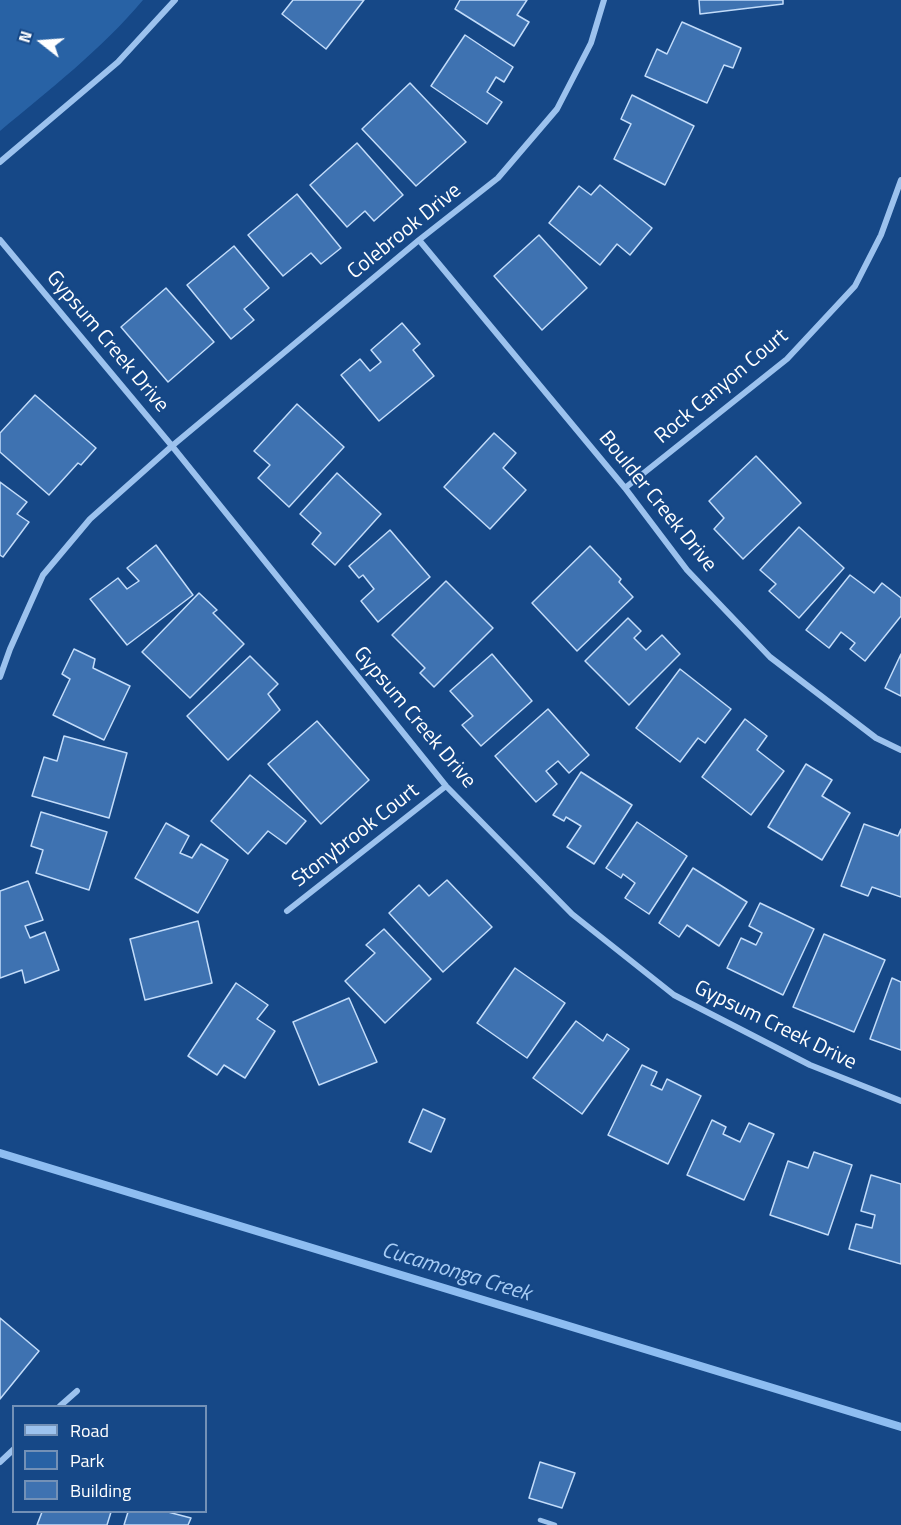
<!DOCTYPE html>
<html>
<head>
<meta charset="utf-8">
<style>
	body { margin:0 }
	#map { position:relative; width:901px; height:1525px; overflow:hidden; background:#164887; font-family:"Titillium Web",sans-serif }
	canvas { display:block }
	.legend { position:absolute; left:12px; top:1405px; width:195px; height:108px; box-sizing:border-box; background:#164887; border:2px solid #7391b7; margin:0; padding:8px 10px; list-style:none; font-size:18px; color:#fff }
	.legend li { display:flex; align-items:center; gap:12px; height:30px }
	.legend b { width:30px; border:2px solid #7391b7 }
	.north { position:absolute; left:12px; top:12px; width:60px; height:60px; -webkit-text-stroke:4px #164887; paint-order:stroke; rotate:287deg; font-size:16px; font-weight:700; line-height:24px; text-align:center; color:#fff }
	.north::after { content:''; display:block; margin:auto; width:21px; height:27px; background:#fff; clip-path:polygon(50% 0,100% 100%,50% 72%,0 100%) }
</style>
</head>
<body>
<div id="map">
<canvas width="901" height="1525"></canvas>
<ul class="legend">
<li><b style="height:8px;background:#9cc2ee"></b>Road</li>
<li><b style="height:16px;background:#2862a5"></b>Park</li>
<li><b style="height:16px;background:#3e72b1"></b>Building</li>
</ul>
<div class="north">N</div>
</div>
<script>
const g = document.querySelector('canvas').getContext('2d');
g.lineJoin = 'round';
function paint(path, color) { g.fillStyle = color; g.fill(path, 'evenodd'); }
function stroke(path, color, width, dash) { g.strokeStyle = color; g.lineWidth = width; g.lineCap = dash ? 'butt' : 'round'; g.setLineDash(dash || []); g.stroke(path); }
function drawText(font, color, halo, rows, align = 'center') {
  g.font = font + ' "Titillium Web",sans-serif'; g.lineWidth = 4.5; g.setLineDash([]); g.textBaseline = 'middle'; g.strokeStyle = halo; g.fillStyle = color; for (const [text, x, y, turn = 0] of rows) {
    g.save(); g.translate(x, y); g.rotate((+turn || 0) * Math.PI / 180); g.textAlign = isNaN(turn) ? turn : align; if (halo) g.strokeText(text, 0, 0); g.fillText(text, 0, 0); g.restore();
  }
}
const green = new Path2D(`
	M0,0H143C101,50 49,90 0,131Z`);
const stream = new Path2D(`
	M0,1153L901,1427`);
const building = new Path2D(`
	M293,0H364L326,49L282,14Z
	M460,0H527L517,15L529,22L514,46L455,9Z
	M699,0H783V4L700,14Z
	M682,22L741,48L733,68L724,65L707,103L645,76L657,49L667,54Z
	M465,35L513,67L504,82L496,77L487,92L502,102L487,124L431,86Z
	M410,83L466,142L416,186L362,129Z
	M632,95L694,126L665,185L614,159L631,124L621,119Z
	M357,143L403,195L374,221L365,211L347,227L310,185Z
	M600,185L652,228L630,255L617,244L600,265L549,223L579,186L591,195Z
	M297,194L341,248L321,264L311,253L283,276L248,235Z
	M539,235L587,288L542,330L494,276Z
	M234,246L269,288L244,309L254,320L231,339L187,285Z
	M166,288L214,342L168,382L121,327Z
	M402,323L420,344L413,350L434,376L379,421L341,375L360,359L370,371L381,362L371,350Z
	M35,395L96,448L81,465L78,463L49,495L0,452V433Z
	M297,404L344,447L289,507L258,478L270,465L254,451Z
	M494,433L516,453L503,468L526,490L490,529L444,487Z
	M756,456L801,503L743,559L714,529L724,518L709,501Z
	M337,473L381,514L335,565L312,544L321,533L300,514Z
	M0,482L27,502L17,514L29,522L3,557L0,555Z
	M799,527L844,568L799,618L769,591L776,584L760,570Z
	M390,530L430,577L378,622L361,601L374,589L363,575L359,578L349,566Z
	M156,545L193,595L127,645L90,599L118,578L127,589L139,581L127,568Z
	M590,546L621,579L619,582L633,597L577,651L532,603Z
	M850,575L874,593L882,583L901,598V616L865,661L850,649L855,643L841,632L829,648L806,630Z
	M446,581L493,628L434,687L420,673L425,668L392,635Z
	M199,593L217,610L213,613L244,644L190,698L142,652Z
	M628,618L641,631L634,638L646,650L662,635L680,654L629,705L585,661Z
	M74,649L95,659L93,668L130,686L104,740L53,715L70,679L62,674Z
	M492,654L532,701L481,746L462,725L473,716L450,691Z
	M901,654V696L885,688Z
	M250,656L278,684L268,694L280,710L228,760L187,716Z
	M680,669L731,709L705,743L698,738L680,762L636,728Z
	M548,709L589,755L569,773L558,761L546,771L557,784L536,802L495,756Z
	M745,719L767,736L757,750L784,771L751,815L702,777Z
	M317,721L369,780L321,824L268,764Z
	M64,736L127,753L109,818L32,796L44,757L57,761Z
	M806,764L832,780L822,796L850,813L822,860L768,827Z
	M581,772L632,805L594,864L567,847L581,826L566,817L564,821L553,815Z
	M250,775L306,821L286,844L268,831L248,854L211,821Z
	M41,812L107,832L89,890L36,873L43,850L31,846Z
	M637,822L687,856L649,914L625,898L635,883L623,874L621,878L606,868Z
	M166,823L189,836L180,853L192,858L201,844L228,860L198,913L135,878Z
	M864,824L898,836L901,829V897L872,887L868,896L841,886Z
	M693,868L747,902L719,946L687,925L679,937L659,923Z
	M447,880L492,927L443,972L389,913L419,885L429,896Z
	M28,881L43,920L25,926L30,938L45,932L59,970L25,983L22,970L0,978V891Z
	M760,903L814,929L783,995L727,968L741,938L756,945L762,933L749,926Z
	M198,921L212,983L145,1000L130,939Z
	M384,929L431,979L385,1023L345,981L375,953L366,945Z
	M824,934L885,960L854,1032L793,1007Z
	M515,968L565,1003L527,1058L477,1023Z
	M892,978L901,982V1050L870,1039Z
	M236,983L268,1005L257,1019L275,1031L245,1078L224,1065L217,1075L188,1056Z
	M349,998L377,1062L319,1085L293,1022Z
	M576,1021L603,1041L607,1034L629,1049L582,1114L533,1078Z
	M642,1065L657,1072L651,1085L662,1090L667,1079L701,1096L668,1164L608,1135Z
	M423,1109L445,1119L431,1152L409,1142Z
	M712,1120L726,1127L723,1134L740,1142L749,1123L774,1134L744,1200L687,1175Z
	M814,1152L852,1165L828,1235L770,1215L788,1161L808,1168Z
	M871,1175L901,1184V1264L849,1249L856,1224L872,1228L875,1215L861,1211Z
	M0,1318L39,1351L0,1399Z
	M540,1462L575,1473L562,1508L529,1498Z
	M42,1512H111L107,1525H37Z
	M128,1512H168L191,1518L188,1525H124Z`);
const service = new Path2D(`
	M540,1520L555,1525`);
const minor = new Path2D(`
	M0,162L118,62L175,0
	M0,240L172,446L446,786L572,914L674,995L810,1065L901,1101
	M419,240L625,488L687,570L770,657L876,738L901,750
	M625,488L787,359L855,286L881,235L901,180
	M0,677L10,649L43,575L90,519L172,446L419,240L498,178L557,109L591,43L604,0
	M287,911L446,786
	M60,1406L77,1391
	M0,1462L14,1449`);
const streetNames = [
	["Colebrook Drive",405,232,-39],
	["Gypsum Creek Drive",107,342,50],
	["Rock Canyon Court",722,387,-40],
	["Boulder Creek Drive",657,502,51],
	["Gypsum Creek Drive",414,718,50],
	["Stonybrook Court",356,836,-38],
	["Gypsum Creek Drive",775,1026,26]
];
const waterNames = [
	["Cucamonga Creek",456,1273,17]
];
paint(green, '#2862a5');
stroke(stream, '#8ebdf1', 8);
paint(building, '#3e72b1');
stroke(building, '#c2dcfa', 1.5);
stroke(service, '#9cc2ee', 4.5);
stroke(minor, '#9cc2ee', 6);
drawText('21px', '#fff', '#164887', streetNames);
drawText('italic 22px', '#a7ccf5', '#164887', waterNames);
</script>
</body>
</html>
